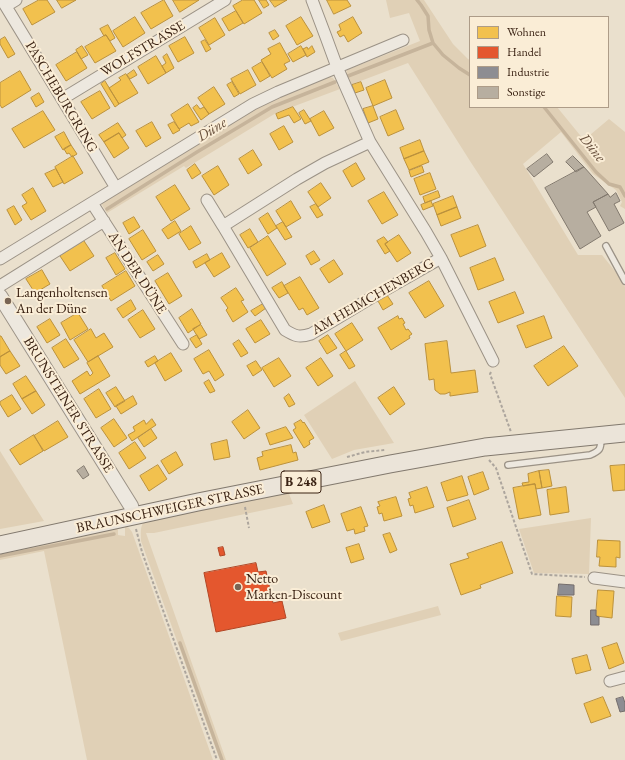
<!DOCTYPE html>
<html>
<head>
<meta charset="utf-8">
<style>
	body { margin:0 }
	#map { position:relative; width:625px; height:760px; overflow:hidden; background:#eae0cd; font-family:"EB Garamond",serif }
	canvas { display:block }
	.legend { position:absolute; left:469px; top:16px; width:140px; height:92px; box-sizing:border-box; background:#faedd6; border:1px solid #ad9c88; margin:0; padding:5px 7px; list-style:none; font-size:12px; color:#3a2213 }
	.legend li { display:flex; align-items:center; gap:8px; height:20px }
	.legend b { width:20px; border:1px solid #ad9c88 }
</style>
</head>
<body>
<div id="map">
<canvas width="625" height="760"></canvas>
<ul class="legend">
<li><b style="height:11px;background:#f2c14e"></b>Wohnen</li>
<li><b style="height:11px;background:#e4572e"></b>Handel</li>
<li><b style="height:11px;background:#8d8d92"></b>Industrie</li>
<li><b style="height:11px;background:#b7aea0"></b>Sonstige</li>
</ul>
</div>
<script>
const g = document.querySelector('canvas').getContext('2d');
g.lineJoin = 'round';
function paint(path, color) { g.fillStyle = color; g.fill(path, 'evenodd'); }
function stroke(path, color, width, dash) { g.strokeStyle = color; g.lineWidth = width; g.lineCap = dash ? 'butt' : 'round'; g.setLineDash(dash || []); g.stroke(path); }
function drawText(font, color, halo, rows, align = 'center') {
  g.font = font + ' "EB Garamond",serif'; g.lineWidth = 4; g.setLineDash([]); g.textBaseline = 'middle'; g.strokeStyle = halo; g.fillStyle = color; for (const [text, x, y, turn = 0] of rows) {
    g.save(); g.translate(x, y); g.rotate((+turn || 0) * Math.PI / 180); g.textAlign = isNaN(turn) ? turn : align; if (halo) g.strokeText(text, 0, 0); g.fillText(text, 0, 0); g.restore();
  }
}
const green = new Path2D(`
	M386,0H424L453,44L468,59L470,60V107H557L584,140L609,119L625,132V209L620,206L622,202L616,190L593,174L561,132L523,164L578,255H602L619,276L625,287V398L470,161L408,63L350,85C347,80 345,76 347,70L420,41L409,13L390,18Z
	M328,76L333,78L340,89L276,113L186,168L184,166L107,213L101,203L265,102Z
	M355,381L394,443L354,450L332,459L304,415Z
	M0,451L44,521L0,529Z
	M288,491L293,504L154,533H146L226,760H220L141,541C141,534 140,528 143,523Z
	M591,518L589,574L534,573L519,529Z
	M115,526L118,530V535L125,536V526L129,528L132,532L213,760H87L44,551L0,560V551Z
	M438,606L441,615L341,641L338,633Z`);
const homes = new Path2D(`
	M39,0H47L55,12L32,25L23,9Z
	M57,0H76L62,8Z
	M164,0L173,16L151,29L141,13Z
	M173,0H199L180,12Z
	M243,0H254L262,13L244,24L233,6Z
	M259,0H266L269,5L264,8Z
	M270,0H287L275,7Z
	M327,0H347L351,6L334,14Z
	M236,11L243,23L229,31L222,19Z
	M135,17L145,33L123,47L113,31Z
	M301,17L313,36L297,45L286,26Z
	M353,17L362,33L348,42L344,35L340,37L337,32L341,30L339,25Z
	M215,18L225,35L209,45L199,28Z
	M108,25L115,38L110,41L106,35L104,36L100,29Z
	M275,30L279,36L273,40L269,33Z
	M106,35L116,51L95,63L85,47Z
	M5,37L15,54L8,58L0,44V40Z
	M185,37L194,53L178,62L169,46Z
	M205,40L211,49L206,52L201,42Z
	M280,43L290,61L284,64L287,69L272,78L261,60L271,54L268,49Z
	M82,46L88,55L81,59L76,50Z
	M301,46L306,55L293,62L288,54Z
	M312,46L315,52L307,57L303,49L307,47L308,49Z
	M77,52L87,68L66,81L56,65Z
	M167,54L174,68L166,73L162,66L166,63L163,57Z
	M156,56L166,73L148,84L138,67Z
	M262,62L270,76L260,82L252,68Z
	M134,70L137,75L130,79L127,75Z
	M248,70L256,85L240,94L231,79Z
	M20,71L31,90L2,108L0,105V83Z
	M126,74L138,93L119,104L109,88L121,80L119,78Z
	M385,80L392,98L373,106L366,88Z
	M105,81L119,104L115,107L101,84Z
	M232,82L239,94L234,97L227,85Z
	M361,82L364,90L355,93L352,85Z
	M214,87L225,104L209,114L198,98Z
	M100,91L110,108L92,119L81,102Z
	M39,93L44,102L36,107L31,98Z
	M188,104L199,122L191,126L189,123L179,129L171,115Z
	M197,105L200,109L204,107L209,114L201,120L193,108Z
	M373,106L378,119L368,123L363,109Z
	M293,107L301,119L294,123L289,115L278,119L276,114Z
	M304,110L311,121L305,124L299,113Z
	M396,110L404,129L388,136L380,117Z
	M43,111L55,130L24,148L12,129Z
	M324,111L334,128L319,136L310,119Z
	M152,122L161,138L146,147L136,131Z
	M174,122L180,130L173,134L168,125Z
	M118,123L126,135L122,138L119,133L104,142L99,135Z
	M284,126L293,142L279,150L270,134Z
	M64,132L71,145L63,150L55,137Z
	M119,133L129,148L114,158L104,142Z
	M420,140L424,151L404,159L400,148Z
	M71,145L77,154L72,157L69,153L67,154L64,149Z
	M253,150L262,165L248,174L239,159Z
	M424,151L429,162L409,170L404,159Z
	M73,156L83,173L64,184L55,167Z
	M356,163L365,179L352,187L343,171Z
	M195,164L201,173L192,179L187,170Z
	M218,166L229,185L214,195L202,176Z
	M422,166L424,172L411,177L409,171Z
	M56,169L63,182L53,187L45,174Z
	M430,173L436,189L420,195L414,179Z
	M321,183L331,198L318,207L308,192Z
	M175,185L190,209L171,221L156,197Z
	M33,188L46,211L31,220L22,206L27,203L22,195Z
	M438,191L440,197L425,203L423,197Z
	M384,192L398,215L382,224L368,201Z
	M453,196L457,207L437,215L433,204Z
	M291,201L301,218L286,227L276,211Z
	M431,201L433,206L423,210L421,205Z
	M316,204L323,215L317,218L310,207Z
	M14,206L22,220L15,225L7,210Z
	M457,207L461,218L441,226L437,215Z
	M268,213L277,228L268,234L259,219Z
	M134,217L140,227L129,234L123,223Z
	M175,221L181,231L168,239L162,230Z
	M283,222L292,237L285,240L276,226Z
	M478,225L486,246L460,257L451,235Z
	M191,226L201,243L189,250L179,234Z
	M250,229L258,242L248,248L240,235Z
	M143,230L156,251L142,260L129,239Z
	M399,235L411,253L397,262L385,244Z
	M268,236L286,264L267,276L250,248Z
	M384,237L388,242L385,244L390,251L385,254L377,241Z
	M84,241L94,256L70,271L60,256Z
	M314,251L320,260L311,265L306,256Z
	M115,253L125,269L116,275L106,258Z
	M222,253L230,267L214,277L205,263Z
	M207,254L210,260L196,268L193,262Z
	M158,255L164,264L153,271L147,262Z
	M495,258L504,280L478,290L470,268Z
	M334,260L343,274L329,283L320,269Z
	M42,270L50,284L35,293L26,279Z
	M126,271L135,286L111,301L102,286Z
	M168,273L182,296L169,304L155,281Z
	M300,277L319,308L307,315L303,308L299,310L284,286Z
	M429,281L444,306L425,318L409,293Z
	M282,282L288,293L279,298L272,288Z
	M236,288L244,300L241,301L248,312L233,322L226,310L228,308L221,298Z
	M515,292L524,313L498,323L489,302Z
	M387,295L393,304L383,310L378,301Z
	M131,300L136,309L123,318L117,309Z
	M263,304L266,308L255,316L251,311Z
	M192,309L201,324L188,333L179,318Z
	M143,310L155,329L140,338L128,320Z
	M78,313L88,329L70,340L61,323Z
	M398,316L399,319L402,318L405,323L403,324L406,330L408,329L412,334L409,336L410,338L391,350L378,328Z
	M544,316L552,338L526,348L517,326Z
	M50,319L60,335L47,343L37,327Z
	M261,320L270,334L255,343L246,329Z
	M352,323L363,340L346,351L335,334Z
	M201,325L207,335L199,339L193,329Z
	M91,329L96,338L104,333L113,347L88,362L74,340Z
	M197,335L202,344L196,348L190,339Z
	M328,335L337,348L327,354L319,341Z
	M0,336H1L10,351L0,357Z
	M66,339L79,359L64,368L52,348Z
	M239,340L248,353L241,357L233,344Z
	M447,341L451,373L475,370L478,392L450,396V392L445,394H440L435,390L434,379L429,380L425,344Z
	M564,346L578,366L548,386L534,366Z
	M209,350L224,375L215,381L209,371L203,374L194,359Z
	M10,351L20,366L6,374L0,365V357Z
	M346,351L355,366L349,369L340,355Z
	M171,353L182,371L165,381L155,363Z
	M98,356L110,376L80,394L72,381L87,371L90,376L93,373L87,363Z
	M155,356L158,361L148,367L145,362Z
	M279,358L291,376L274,387L262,368Z
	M321,358L333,376L318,386L306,368Z
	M256,361L262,370L253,376L247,366Z
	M26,376L36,391L22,399L13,384Z
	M209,380L215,391L210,393L204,383Z
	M116,387L125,401L115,407L106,393Z
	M394,387L405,404L390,415L378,398Z
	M99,389L111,409L96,418L84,399Z
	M36,391L45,405L32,414L22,399Z
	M289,394L295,404L289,407L284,398Z
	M12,395L21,409L8,417L0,404V402Z
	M133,396L137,404L121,414L116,406Z
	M248,410L260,428L244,439L232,422Z
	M114,419L127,438L114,447L101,428Z
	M152,419L156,425L132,441L128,435L135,431L133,427L144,420L146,424Z
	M301,420L303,423L304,422L314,438L309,441L310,444L304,448L293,430L296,428L294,424Z
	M58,421L68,437L44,451L34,436Z
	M286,427L293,438L270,445L266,434Z
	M151,429L157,438L144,447L138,438Z
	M34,435L43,451L20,465L10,450Z
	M227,440L230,457L214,460L211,444Z
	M135,442L146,458L129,469L119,453Z
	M291,445L293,453L296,452L298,460L260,470L257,458L263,456L262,452Z
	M176,452L183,465L169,474L161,461Z
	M158,465L167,479L149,491L140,476Z
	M625,465V490L613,491L610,466Z
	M549,470L552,486L542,488L539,471Z
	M539,471L542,488L536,489L535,484L523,486L522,483L529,482L528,474Z
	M483,472L489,489L474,495L468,477Z
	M462,476L468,495L447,501L441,483Z
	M535,484L541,515L519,519L513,488Z
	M427,487L434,507L415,513L413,505L410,506L408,499L411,498L409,493Z
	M566,487L569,512L550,515L547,490Z
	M396,497L402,516L384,521L382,513L379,514L377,507L380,506L378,502Z
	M469,500L476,519L453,527L447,508Z
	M324,505L330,522L312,528L306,512Z
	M361,507L368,526L364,527L365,531L355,534L354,529L347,531L341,514Z
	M390,533L397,550L390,553L383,535Z
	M598,540L620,541V558L616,557V567L599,566L600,557H597Z
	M502,542L513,573L480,585L481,588L461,595L450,564L469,558L467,554Z
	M359,544L364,559L351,563L346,548Z
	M598,590L614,591L612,618L596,616Z
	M557,596L572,597L571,617L556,616Z
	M617,643L624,663L609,669L602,648Z
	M587,655L591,670L576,674L572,659Z
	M603,697L611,716L591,723L584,704Z`);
const shops = new Path2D(`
	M223,547L225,555L220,556L218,548Z
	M256,563L258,572L266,571L273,603L282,601L286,618L216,632L204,573Z`);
const industry = new Path2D(`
	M559,584L574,585V595H558Z
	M591,610H596V616L599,617V625H591Z
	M623,697L625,703V711L620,712L616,699Z`);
const stream = new Path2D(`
	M417,0L421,5L428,16L429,30L433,43L443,55L459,68L470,75
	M348,76L433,43
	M544,107L596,172L609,184L620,187L625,196
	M107,209L197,152L272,107L335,82
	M0,556L114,534
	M180,643L222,760`);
const building = new Path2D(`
	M547,154L553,162L534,177L527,169Z
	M573,156L584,167L576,172L566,162Z
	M584,167L608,194L593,202L596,207L587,212L601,236L580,249L545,188Z
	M616,193L620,201L614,204L624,223L609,231L593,202L608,194L610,197Z
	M84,466L89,475L83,479L77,471Z`);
const path = new Path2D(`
	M491,372L490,374L511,432
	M347,457L365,452L385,450
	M489,460L496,468L532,574L585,577
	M245,507L249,528
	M136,529L142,552L217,760`);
const service = new Path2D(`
	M606,246L625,281
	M508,465L590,455C600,451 601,449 601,438`);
const minor = new Path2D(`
	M2,0L116,188
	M312,0L326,37L337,67L370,142L426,232L441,258L493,361
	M6,6L16,0
	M62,99L225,0
	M370,142L325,163L297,179L223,226L285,330C295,336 299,338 311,334L371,298L441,258
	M207,200L223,226
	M92,203L183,344
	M0,259L253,104L278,92L403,40
	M0,286L104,221
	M594,578L625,582
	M610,681L625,677`);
const tertiary = new Path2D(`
	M0,296L131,506L134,516`);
const primary = new Path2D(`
	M0,545L198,502L390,464L485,447L625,433`);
const markers = [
	[8,301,4,"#786454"],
	[238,587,4,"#786454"]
];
const shields = [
	[301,482,40]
];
const shieldNames = [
	["B 248",301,482]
];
const streetNames = [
	["WOLFSTRASSE",143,49,-31],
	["PASCHEBURGRING",61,97,59],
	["AN DER DÜNE",137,273,57],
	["AM HEIMCHENBERG",373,297,-30],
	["BRUNSTEINER STRASSE",68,405,58],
	["BRAUNSCHWEIGER STRASSE",170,509,-12]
];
const poiNames = [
	["Langenholtensen",16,293],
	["An der Düne",16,309],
	["Netto",246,579],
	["Marken-Discount",246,595]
];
const waterNames = [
	["Düne",212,130,-32],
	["Düne",592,148,51]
];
paint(green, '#e0d0b6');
paint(homes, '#f2c14e');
stroke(homes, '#bb913c', 1);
paint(shops, '#e4572e');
stroke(shops, '#b14726', 1);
paint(industry, '#8d8d92');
stroke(industry, '#746d6c', 1);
stroke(stream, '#c6b49b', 3.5);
paint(building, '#b7aea0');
stroke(building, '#82796e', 1);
stroke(service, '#9b9286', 8);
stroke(minor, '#9b9286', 13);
stroke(tertiary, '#9b9286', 16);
stroke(primary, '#82796e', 19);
stroke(path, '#aca59d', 2, [3, 2]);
stroke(service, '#ede8df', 5.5);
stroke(minor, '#ede8df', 11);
stroke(tertiary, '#ede8df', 14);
stroke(primary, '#ebe4d9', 17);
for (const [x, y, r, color] of markers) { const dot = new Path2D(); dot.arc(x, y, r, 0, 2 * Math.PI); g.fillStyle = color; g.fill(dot); stroke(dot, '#faedd6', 1.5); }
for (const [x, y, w] of shields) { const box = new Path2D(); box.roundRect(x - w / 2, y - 11, w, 22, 3); g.fillStyle = '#faedd6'; g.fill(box); stroke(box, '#3a2213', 1); }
drawText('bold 13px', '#3a2213', null, shieldNames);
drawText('14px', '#3a2213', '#faedd6', streetNames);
drawText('14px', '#3a2213', '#faedd6', poiNames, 'left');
drawText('italic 15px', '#664e3b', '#faedd6', waterNames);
</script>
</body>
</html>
